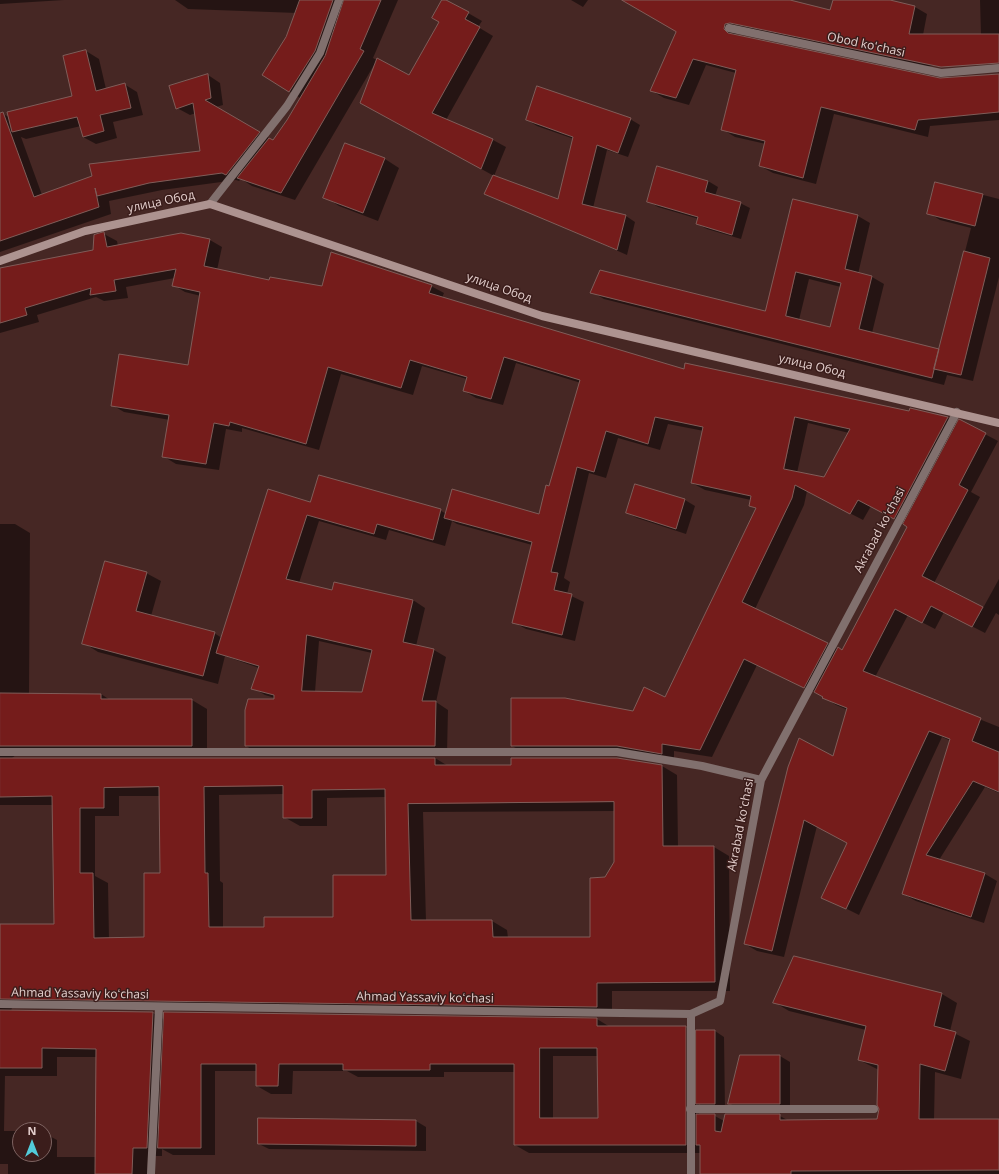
<!DOCTYPE html>
<html>
<head>
<meta charset="utf-8">
<style>
	body { margin:0 }
	#map { position:relative; width:999px; height:1174px; overflow:hidden; background:#462724; font-family:"Open Sans",sans-serif }
	canvas { display:block }
	.north { position:absolute; left:12px; top:1122px; width:40px; height:40px; box-sizing:border-box; background:#3b1d1b; border:1px solid #7e6462; border-radius:50%; rotate:0deg; font-size:11px; font-weight:700; line-height:16px; text-align:center; color:#e3cecc }
	.north::after { content:''; display:block; margin:auto; width:14px; height:18px; background:#52cbd9; clip-path:polygon(50% 0,100% 100%,50% 72%,0 100%) }
</style>
</head>
<body>
<div id="map">
<canvas width="999" height="1174"></canvas>
<div class="north">N</div>
</div>
<script>
const g = document.querySelector('canvas').getContext('2d');
g.lineJoin = 'round';
function paint(path, color) { g.fillStyle = color; g.fill(path, 'evenodd'); }
function stroke(path, color, width, dash) { g.strokeStyle = color; g.lineWidth = width; g.lineCap = dash ? 'butt' : 'round'; g.setLineDash(dash || []); g.stroke(path); }
function drawText(font, color, halo, rows, align = 'center') {
  g.font = font + ' "Open Sans",sans-serif'; g.lineWidth = 3; g.setLineDash([]); g.textBaseline = 'middle'; g.strokeStyle = halo; g.fillStyle = color; for (const [text, x, y, turn = 0] of rows) {
    g.save(); g.translate(x, y); g.rotate((+turn || 0) * Math.PI / 180); g.textAlign = isNaN(turn) ? turn : align; if (halo) g.strokeText(text, 0, 0); g.fillText(text, 0, 0); g.restore();
  }
}
const shadow = new Path2D(`
	M0,0H64L0,4Z
	M175,0H398L373,58L409,77L440,21L443,0L468,13L482,21L478,27L493,36L446,120L493,140L506,147L494,176L559,200L574,139L537,126L527,120L630,119L640,125L628,157L607,150L593,208L626,216L635,222L627,255L486,193L494,176L375,110L374,65L295,200L252,186L241,179L239,181L236,180L162,190L109,201L111,214L0,252V115L3,114L9,117L74,96L86,51L99,59L106,89L124,84L137,92L143,115L113,122L117,138L96,144L83,137L81,126L26,139L21,137L42,195L201,152L196,113L190,115L177,108L208,75L220,83L223,105L216,107L274,141L300,98L263,75L287,37L297,13L188,9Z
	M571,0H588L583,7Z
	M624,0H786L831,12L834,0H885L915,7L927,14L923,35H981L980,0H999V58L920,67L737,32L736,36L903,72L999,89V120L930,126L928,137L834,114L816,184L773,173L760,166L766,144L735,137L722,129L736,73L706,65L689,105L664,98L652,91L678,32Z
	M345,144L385,159L399,168L378,221L339,206L325,197Z
	M657,167L708,181L718,187L715,196L740,203L750,208L741,239L707,229L697,224L699,219L658,207L648,201Z
	M936,183L999,199V277L973,381L947,375L944,385L604,299L592,292L765,312L793,200L858,216L870,223L858,274L872,277L884,284L872,333L940,350L971,228L940,220L929,213ZM809,279L841,287L831,328L799,320Z
	M104,234L117,241L118,246L210,240L222,247L217,270L270,281L322,287L431,286L444,293L442,298L685,371L910,412L911,409L948,418L958,424L960,421L998,441L971,492L980,497L934,583L983,608L999,579V615L996,613L985,633L944,612L935,629L908,615L875,677L999,727V793L985,787L939,860L985,874L997,881L984,923L916,901L903,894L951,741L942,737L859,915L823,897L848,843L817,826L784,957L757,951L745,944L834,757L848,710L836,705L817,693L757,665L712,757L674,751V760L630,753H525L512,746L633,713L665,698L756,509L750,505L751,500L705,490L692,483L704,431L668,424L660,450L618,438L606,478L589,473L564,578L570,582L567,594L584,602L575,641L526,629L513,622L532,545L457,524L452,521L445,546L389,530L386,540L319,521L299,583L333,591L413,600L425,608L416,646L434,650L446,657L436,702L448,710L447,753H258L246,746L275,698L265,695L253,688L259,668L225,656L218,684L98,652L84,643L146,573L161,581L151,616L214,633L222,638L311,504L440,510L446,514L540,515L550,487L581,383L516,363L503,405L476,398L464,391L467,379L422,366L413,395L341,374L319,450L242,428V432L226,429L219,470L176,464L163,456L170,420L124,412L112,405L188,367L201,296L185,292L173,285L175,278L126,287L128,298L104,301L96,297L37,315L39,322L0,333V269L94,251ZM808,423L849,433L824,479L797,473ZM807,491L863,520L871,506L909,526L843,651L755,609L804,505ZM319,641L372,653L363,693L315,692Z
	M636,485L685,500L695,506L686,534L637,518L627,513Z
	M0,524H15L30,533L29,694H101L110,700H192L207,709V755H16L12,758H435L448,766H512L616,758L662,766L677,775L678,847H714L729,856L730,991H612V1015L12,1008L11,1011L153,1013L165,1020L597,1019L610,1027H685L698,1034L715,1031L724,1037L725,1109H707L699,1104V1116H715L724,1121L726,1116H780L789,1121L878,1120L881,1109L879,1070L859,1060L866,1030L789,1011L774,1002L795,957L942,994L957,1003L950,1031L970,1041L961,1079L935,1072L934,1120H999V1174H701V1153H529L515,1145V1072H444V1077H358L347,1071H293L292,1094H271L257,1086V1071H215V1155H173L162,1149V1156H148L147,1174H8V1164H0V925H55L53,805H0ZM284,794V817L300,826H327V798L386,797L387,876L334,918L265,928H223V883L220,881L219,795ZM119,796H160L161,874L145,938L109,939L108,883L95,876V816H119ZM615,811V862L605,878L591,938H508L507,930L492,921H426L423,812ZM553,1056H598L599,1119H553ZM57,1057H97L96,1157H57V1140L44,1133V1154H20V1131H4L5,1076H57Z
	M741,1056H780L790,1062V1109H739L729,1103Z
	M259,1119L416,1121L426,1127V1151L269,1149L259,1144Z`);
const building = new Path2D(`
	M300,0H333L315,51L289,92L262,75L286,37Z
	M344,0H381L360,49L364,51L281,193L237,178L269,138L273,140L287,120L325,56Z
	M442,0H446L469,12L465,19L480,27L432,113L493,139L481,169L360,103L377,58L409,75L439,22L432,18Z
	M622,0H790L830,10L833,0H890L915,6L909,34H999V63L941,67L730,23L725,24L724,29L728,33L940,78L999,74V112L918,120L915,130L821,107L803,178L759,166L765,141L721,130L736,70L693,59L676,98L650,91L676,32Z
	M86,50L96,91L125,83L131,108L100,115L104,131L83,137L77,117L12,132L7,112L72,96L63,56Z
	M208,74L211,98L205,100L260,132L226,175L222,173L149,183L97,196L95,188L99,207L0,241V113L3,112L34,197L92,176L89,164L200,151L193,103L176,109L169,86Z
	M537,86L631,118L618,153L597,145L582,204L626,215L617,250L484,194L493,175L558,199L573,137L526,120Z
	M345,143L385,158L363,213L323,198Z
	M657,166L708,181L705,192L741,202L732,235L696,224L698,217L647,202Z
	M935,182L983,194L975,226L927,214Z
	M793,199L858,215L845,269L872,276L859,329L939,349L932,378L590,293L600,270L765,311ZM796,272L841,283L830,327L786,316Z
	M104,232L107,247L181,233L210,239L204,266L269,280L270,277L322,286L331,252L432,285L429,293L684,369L685,363L909,411L910,408L948,417L894,519L858,500L850,514L795,485L792,498L742,602L828,643L804,688L744,659L700,750L662,744V754L617,746H511V698H565L633,711L644,687L665,697L756,508L749,506L751,496L691,483L703,427L655,417L648,444L606,431L594,472L577,467L551,572L558,573L554,590L572,594L562,635L512,623L532,542L444,518L452,489L539,514L546,485L549,486L580,380L504,357L491,399L463,391L467,377L410,360L401,388L328,367L306,444L230,422L229,426L214,423L206,464L162,457L169,415L111,406L119,354L188,365L200,292L172,286L176,269L114,280L116,291L90,295L91,288L25,308L27,315L0,323V268L93,250L94,235ZM795,417L850,429L824,477L784,469Z
	M964,251L990,258L961,375L934,369Z
	M959,419L986,433L959,485L968,490L922,576L983,607L972,627L931,606L922,623L895,609L863,671L981,718L972,741L999,752V792L973,781L926,855L985,873L971,917L902,894L950,739L929,731L846,909L821,898L847,843L804,820L772,951L744,944L788,767L799,738L833,756L847,708L822,698L823,697L814,692L838,647L842,650L907,527L903,524Z
	M319,475L441,509L433,540L377,524L374,534L307,515L286,579L332,590L334,582L413,600L403,642L434,649L422,701H436L435,746H245V710L248,699H274V695L251,689L259,666L216,653L268,489L310,502ZM307,635L372,650L362,692L302,691Z
	M635,484L685,499L676,529L626,513Z
	M105,561L147,572L136,611L215,632L203,676L82,644Z
	M0,693L101,694V699H192V746H0Z
	M0,758H435V765H511V758H617L662,765L663,846H714L715,982L597,983V1007L0,999V924H54L52,796L0,797ZM283,786V818H312V790L385,789L386,875H333V917H264V927H209L208,873H205L204,787ZM159,787L160,873H144V937L94,938L93,873H80V808H104V788ZM614,802V862L605,877L590,878V937H493L492,920H411L408,804Z
	M794,956L942,993L934,1026L956,1032L945,1071L920,1064L919,1119H999V1170L791,1171V1174H700V1145H696V1114H715V1131L721,1132L725,1114H780V1120L877,1119L879,1109L877,1105L878,1065L858,1060L866,1026L773,1003Z
	M0,1010L153,1012L147,1148H133L132,1174H95L96,1049L42,1048V1068H0Z
	M164,1012L597,1018V1026H686V1145H514V1064H430V1070H343V1064H279L278,1086H256V1064H201V1148H158ZM540,1048H597L598,1118H540Z
	M696,1030H715V1104H696Z
	M740,1055H780V1104H728Z
	M258,1118L416,1120V1146L258,1144Z`);
const lane = new Path2D(`
	M690,1109H874`);
const street = new Path2D(`
	M729,28L941,73L999,68
	M210,204L287,106L320,53L339,0
	M0,752H617L702,766L761,780
	M0,1004L691,1014L720,1001L761,780L957,412
	M151,1174L159,1007
	M691,1174V1014`);
const secondary = new Path2D(`
	M0,261L85,231L210,204L542,316L999,423`);
const streetNames = [
	["Obod koʻchasi",866,45,12],
	["улица Обод",161,202,-12],
	["улица Обод",499,288,19],
	["улица Обод",812,366,13],
	["Akrabad koʻchasi",880,530,-62],
	["Akrabad koʻchasi",741,825,-79],
	["Ahmad Yassaviy koʻchasi",80,994,1],
	["Ahmad Yassaviy koʻchasi",425,998,1]
];
paint(shadow, '#0007');
paint(building, '#751c1b');
stroke(building, '#805d59', 1);
stroke(lane, '#81706e', 8);
stroke(street, '#81706e', 8);
stroke(secondary, '#ad9390', 8);
drawText('12px', '#e3cecc', '#3b1d1b', streetNames);
</script>
</body>
</html>
